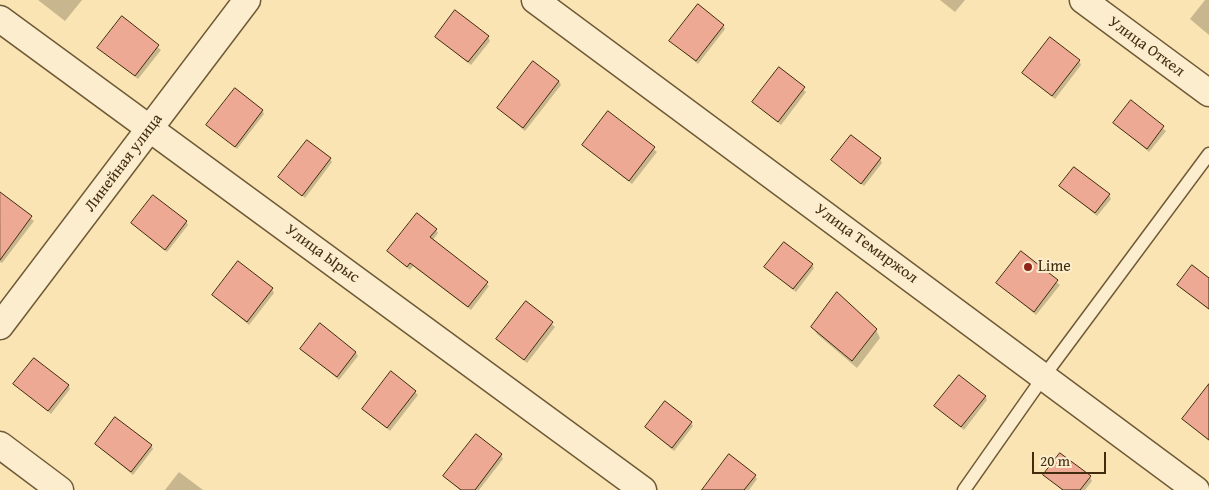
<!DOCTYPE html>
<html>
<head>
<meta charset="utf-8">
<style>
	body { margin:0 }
	#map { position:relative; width:1209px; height:490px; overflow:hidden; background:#fae4b3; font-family:"Gentium Book Plus",serif }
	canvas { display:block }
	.scale { position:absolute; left:1032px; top:452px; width:74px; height:22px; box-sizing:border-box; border:2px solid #412c0e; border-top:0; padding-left:6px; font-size:15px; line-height:18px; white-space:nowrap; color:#412c0e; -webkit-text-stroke:4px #fcedce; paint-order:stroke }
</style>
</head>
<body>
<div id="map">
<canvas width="1209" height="490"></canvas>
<div class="scale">20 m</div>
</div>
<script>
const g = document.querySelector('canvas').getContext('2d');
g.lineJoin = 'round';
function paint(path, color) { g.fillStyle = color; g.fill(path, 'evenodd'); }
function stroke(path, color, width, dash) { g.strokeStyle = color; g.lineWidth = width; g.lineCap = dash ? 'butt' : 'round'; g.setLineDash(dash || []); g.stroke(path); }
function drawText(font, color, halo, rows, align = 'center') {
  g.font = font + ' "Gentium Book Plus",serif'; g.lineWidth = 4; g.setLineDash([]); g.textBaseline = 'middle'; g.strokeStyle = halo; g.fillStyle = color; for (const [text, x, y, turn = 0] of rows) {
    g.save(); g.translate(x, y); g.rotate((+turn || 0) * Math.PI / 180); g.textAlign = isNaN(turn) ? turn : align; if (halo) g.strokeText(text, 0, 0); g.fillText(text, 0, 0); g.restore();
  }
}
const shadow = new Path2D(`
	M38,0H82L65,21Z
	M940,0H965L955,12Z
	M1205,0H1209V35L1190,19Z
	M122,18L161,50L138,79L99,48Z
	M723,26L725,29L698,64L671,41Z
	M436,37H488L490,41L471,65Z
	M1079,61L1081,65L1055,99L1023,73Z
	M779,68L806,92L781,125L753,102Z
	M559,81L561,85L525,131L498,108Z
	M1131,102L1166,131L1149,152L1115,123Z
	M262,110L264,114L237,149L208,125Z
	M608,112L657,152L632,184L583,145Z
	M330,159L332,162L305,198L279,177Z
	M880,159L882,163L864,186L833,160Z
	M1061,186L1109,195L1111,199L1097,216Z
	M0,194L34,221L2,263L0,262Z
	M186,222L188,225L167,252L133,223Z
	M436,230L438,233L433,240L489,286L471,310L413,266L410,270L389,252Z
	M1021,253L1060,285L1036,315L998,283Z
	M812,265L814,268L796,292L766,267Z
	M1209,280V310L1178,285Z
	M272,289L274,293L249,325L214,295Z
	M526,303L555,327L527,363L498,339Z
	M813,327L876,330L880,338L857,368L817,334Z
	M302,349L356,353L358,356L339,380Z
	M15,384L68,385L70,389L51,414Z
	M1209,386V441L1183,419Z
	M415,392L418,395L390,431L363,409Z
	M985,396L987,400L964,430L936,406Z
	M691,423L693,426L674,451L646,427Z
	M96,444L151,445L153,449L133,475Z
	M501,455L503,459L479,490H460L445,477Z
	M179,472L203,490H165Z
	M1045,475L1090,477L1092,481L1085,490H1062Z
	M755,476L757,479L749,490H714Z`);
const building = new Path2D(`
	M698,4L724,25L696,61L669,41Z
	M455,10L489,36L468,62L435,37Z
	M122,16L159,45L135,76L97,48Z
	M1050,37L1080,60L1052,96L1022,73Z
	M533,61L559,81L523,128L497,108Z
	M779,67L805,87L778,122L752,102Z
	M235,88L263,110L235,147L206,125Z
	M1131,100L1164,126L1147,149L1113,123Z
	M608,111L655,147L629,181L582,145Z
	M851,135L881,158L861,184L831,160Z
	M307,140L331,158L302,196L278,177Z
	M1074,167L1110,194L1095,213L1059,186Z
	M0,192L32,216L0,260Z
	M153,195L187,221L165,250L131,223Z
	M417,213L437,229L430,237L488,282L468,307L410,263L407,267L387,251Z
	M784,242L813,264L793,289L764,267Z
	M1021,251L1058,280L1034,312L996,283Z
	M238,261L273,288L247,322L212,295Z
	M1192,265L1209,278V309L1177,285Z
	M837,292L877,329L852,361L811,327Z
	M526,301L553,322L524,360L496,339Z
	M320,323L356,352L337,377L300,349Z
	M34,358L69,385L48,411L13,384Z
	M391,371L416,391L387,428L362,409Z
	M959,375L986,396L961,427L934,406Z
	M1209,384V440L1182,419Z
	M665,401L692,422L672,448L645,427Z
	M115,417L152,445L131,472L95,444Z
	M476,434L502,454L475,490H461L443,476Z
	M1060,453L1091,476L1080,490H1063L1043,475Z
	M729,454L756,475L744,490H702Z`);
const service = new Path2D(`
	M964,490L1044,376L1209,154`);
const minor = new Path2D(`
	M535,0L1196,490
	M1083,0L1209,93
	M0,19L643,490
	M0,326L247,0
	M0,445L60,490`);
const markers = [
	[1028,267,5,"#8f2418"]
];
const streetNames = [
	["Улица Откел",1146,47,36],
	["Линейная улица",124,163,-53],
	["Улица Темиржол",866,244,36],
	["Улица Ырыс",322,254,36]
];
const poiNames = [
	["Lime",1038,267]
];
paint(shadow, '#0003');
paint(building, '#eda993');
stroke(building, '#412c0e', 1);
stroke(service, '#6f5a37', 15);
stroke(minor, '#6f5a37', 29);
stroke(service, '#fcedce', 12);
stroke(minor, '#fcedce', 26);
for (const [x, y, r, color] of markers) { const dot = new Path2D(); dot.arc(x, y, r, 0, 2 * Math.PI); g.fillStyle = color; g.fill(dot); stroke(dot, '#fcedce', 2); }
drawText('16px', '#412c0e', '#fcedce', streetNames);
drawText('16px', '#412c0e', '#fcedce', poiNames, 'left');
</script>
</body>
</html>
